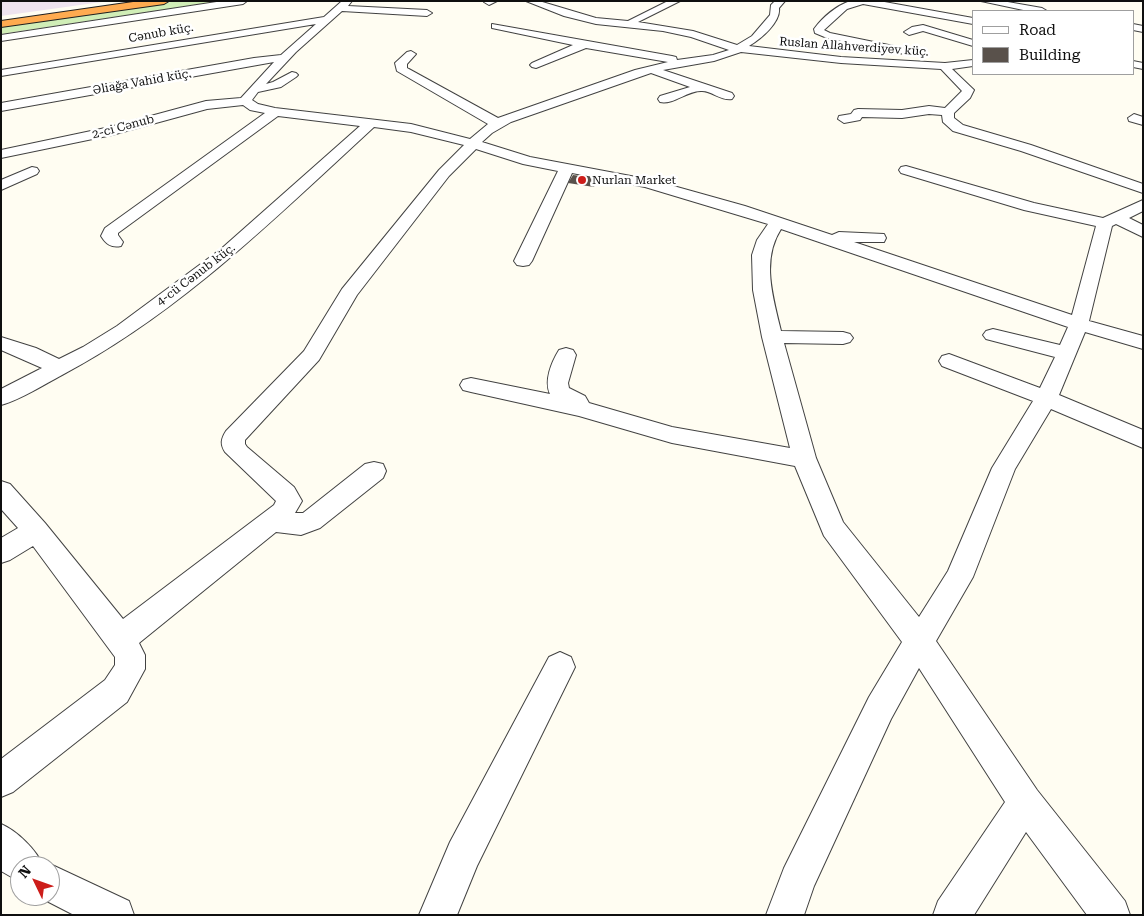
<!DOCTYPE html>
<html>
<head>
<meta charset="utf-8">
<style>
	body { margin:0 }
	#map { position:relative; width:1144px; height:916px; overflow:hidden; background:#fffdf2; font-family:"Roboto Serif",serif }
	canvas { display:block }
	.frame { position:absolute; inset:0; border:2px solid #0f0f0f; pointer-events:none }
	.legend { position:absolute; left:972px; top:10px; width:162px; height:65px; box-sizing:border-box; background:#fff; border:1px solid #9f9f9f; margin:0; padding:6px 9px; list-style:none; font-size:15px; color:#0f0f0f }
	.legend li { display:flex; align-items:center; gap:10px; height:25px }
	.legend b { width:25px; border:1px solid #9f9f9f }
	.north { position:absolute; left:10px; top:856px; width:50px; height:50px; box-sizing:border-box; background:#fff; border:1px solid #9f9f9f; border-radius:50%; rotate:312deg; font-size:14px; font-weight:700; line-height:20px; text-align:center; color:#0f0f0f }
	.north::after { content:''; display:block; margin:auto; width:18px; height:22px; background:#cd1d1a; clip-path:polygon(50% 0,100% 100%,50% 72%,0 100%) }
</style>
</head>
<body>
<div id="map">
<canvas width="1144" height="916"></canvas>
<div class="frame"></div>
<ul class="legend">
<li><b style="height:6px;background:#fff"></b>Road</li>
<li><b style="height:14px;background:#59514b"></b>Building</li>
</ul>
<div class="north">N</div>
</div>
<script>
const g = document.querySelector('canvas').getContext('2d');
g.lineJoin = 'round';
function paint(path, color) { g.fillStyle = color; g.fill(path, 'evenodd'); }
function stroke(path, color, width, dash) { g.strokeStyle = color; g.lineWidth = width; g.lineCap = dash ? 'butt' : 'round'; g.setLineDash(dash || []); g.stroke(path); }
function drawText(font, color, halo, rows, align = 'center') {
  g.font = font + ' "Roboto Serif",serif'; g.lineWidth = 5; g.setLineDash([]); g.textBaseline = 'middle'; g.strokeStyle = halo; g.fillStyle = color; for (const [text, x, y, turn = 0] of rows) {
    g.save(); g.translate(x, y); g.rotate((+turn || 0) * Math.PI / 180); g.textAlign = isNaN(turn) ? turn : align; if (halo) g.strokeText(text, 0, 0); g.fillText(text, 0, 0); g.restore();
  }
}
const industrial = new Path2D(`
	M1,1H109L1,16Z`);
const green = new Path2D(`
	M178,1H222L1,34V27Z`);
const building = new Path2D(`
	M573,175L599,178L594,187L568,183Z`);
const minor = new Path2D(`
	M223,1H247L243,4L1,41V35Z
	M342,1H352L348,6L427,10L432,13L427,16L342,11L296,52L266,84L273,82L292,72L296,73L298,75L296,77L281,87L258,92L252,100L258,104L275,108L411,124L470,139L488,124L397,71L395,63L407,52L411,51L416,54L407,64V68L498,118L635,70L668,62L586,48L536,68L532,67L530,65L532,63L573,45L492,28V24L672,56L676,57L677,60L713,55L729,50L691,37L663,31L596,24L564,16L526,1H539L596,18L628,21L668,1H680L638,22L693,31L737,45L752,36L770,15L771,5L775,1H785L779,8C781,22 761,39 749,46L841,57L945,63L973,60V66L952,69L974,90L970,98L954,113V118L963,125L1031,145L1143,184V193L1021,151L953,131L943,122L942,115L929,114L902,118L862,117L860,120L844,123L838,119L839,116L851,114L854,110L858,109L902,110L929,106L945,108L962,91L941,69L841,63L741,52L714,61L663,70L732,93L734,96L732,99C721,101 712,91 702,91C688,90 674,105 660,102L658,99L660,96L690,87L651,73L511,122L492,133L482,142L530,157L652,180L745,206L832,235L839,232L884,234L886,238L884,242H854L1072,315L1096,226L1024,210L901,173L899,170L901,167L906,166L1034,203L1103,218L1143,200V211L1129,218L1143,225V237L1116,224L1112,226L1089,321L1143,336V349L1085,332L1059,395L1143,430V448L1051,409L1015,469L973,577L936,641L1037,790L1125,901L1130,915H1087L1026,832L974,915H933L938,901L1005,802L919,668L891,719L814,886L804,915H766L784,868L869,697L902,642L824,536L795,466L672,443L579,416L471,392L463,390L460,385L463,380L471,378L550,394C544,381 551,363 559,350L566,348L573,350L576,355L568,383L569,388L585,396L589,403L672,427L790,448L762,337L753,290L752,255L757,240L768,224L645,187L572,173L532,261L529,265L523,266L517,265L514,261L558,171L523,164L476,149L449,176L357,295L319,360L245,440V444L247,447L294,487L302,501L295,513H303L365,464L374,462L383,464L386,471L383,478L320,528L301,535L276,532L139,643L145,655V669L127,702L13,792L1,797V759L105,680L115,665V657L33,546L10,560L1,563V538L18,528L1,509V481L10,484L45,523L123,619L274,505L276,501L225,452C220,444 221,439 226,431L304,351L342,289L439,170L464,145L411,132L374,127C276,217 180,313 62,375C43,385 22,399 1,405V389L42,368L1,350V337L36,348L59,359L83,347L117,326L221,249L360,126L278,116L118,233V235L123,242L121,246C111,248 106,244 101,236L105,228L265,113L250,110L243,105L207,109L112,135L1,158V150L110,127L206,101L241,98L274,62L1,111V103L254,58L281,55L316,24L1,76V70L324,17ZM781,229L1068,327L1060,345L993,329L986,331L983,335L986,339L1055,357L1040,388L949,354L942,356L939,361L942,366L1033,401L992,468L948,571L919,617L843,522L816,458L784,343L843,344L850,342L853,338L850,334L843,332L781,331C773,297 761,260 781,229Z
	M497,1L489,5L484,2L485,1Z
	M850,1H879L973,18V24L863,4L847,9L824,30L830,33L913,50L914,52L909,55L827,38L815,33L814,29C823,17 836,6 850,1Z
	M981,1H1002L1042,8L1047,11H1028Z
	M1133,24L1143,26V32L1133,30Z
	M923,25L973,40V46L923,31L909,35L904,32L912,27Z
	M1133,61L1143,63V69L1133,67Z
	M1134,114L1143,117V125L1129,121L1128,118Z
	M32,167L37,168L39,171L37,174L1,190V180Z
	M560,652L571,657L575,667L477,866L457,915H419L450,842L549,657Z
	M1,824C17,831 37,850 43,866H20V882L1,871Z
	M50,864L129,901L134,915H74L37,896H50V866H46Z`);
const highway = new Path2D(`
	M140,1H169L164,4L1,27V21Z`);
const markers = [
	[582,180,5,"#cd1d1a"]
];
const farStreetnames = [
	["Cənub küç.",161,33,-10],
	["Ruslan Allahverdiyev küç.",854,47,4],
	["Əliağa Vahid küç.",142,82,-10],
	["2-ci Cənub",123,127,-15],
	["4-cü Cənub küç.",196,275,-37]
];
const farPoinames = [
	["Nurlan Market",592,180]
];
paint(industrial, '#eee3ef');
paint(green, '#d0eeb7');
paint(building, '#59514b');
stroke(minor, '#424242', 2);
stroke(highway, '#202020', 2);
paint(minor, '#fff');
paint(highway, '#ffab50');
for (const [x, y, r, color] of markers) { const dot = new Path2D(); dot.arc(x, y, r, 0, 2 * Math.PI); g.fillStyle = color; g.fill(dot); stroke(dot, '#fff', 2); }
drawText('12px', '#0f0f0f', '#fff', farStreetnames);
drawText('12px', '#0f0f0f', '#fff', farPoinames, 'left');
</script>
</body>
</html>
